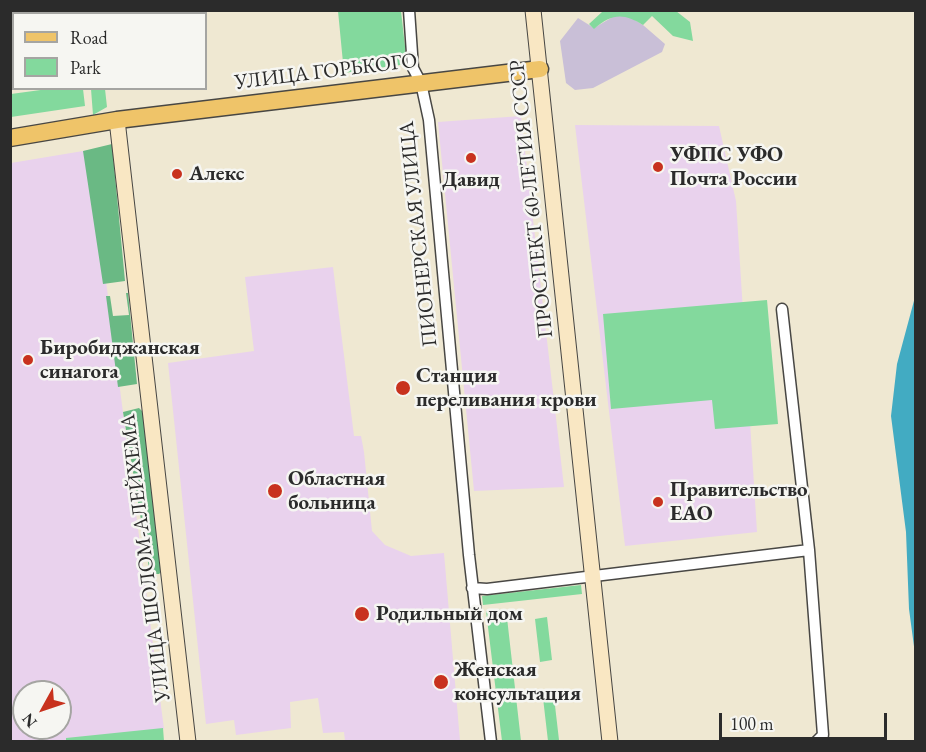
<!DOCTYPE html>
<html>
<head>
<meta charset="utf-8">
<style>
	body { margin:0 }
	#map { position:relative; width:926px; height:752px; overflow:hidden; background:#efe8d2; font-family:"EB Garamond",serif }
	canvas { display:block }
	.frame { position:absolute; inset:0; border:12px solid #2b2b2b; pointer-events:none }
	.legend { position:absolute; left:12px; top:12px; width:195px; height:78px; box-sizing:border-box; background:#f6f6f2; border:2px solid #a5a5a2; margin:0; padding:8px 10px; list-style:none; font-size:18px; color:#2b2b2b }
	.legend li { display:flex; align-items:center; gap:12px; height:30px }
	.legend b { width:30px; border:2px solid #a5a5a2 }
	.north { position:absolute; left:12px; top:680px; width:60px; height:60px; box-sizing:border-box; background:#f6f6f2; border:2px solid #a5a5a2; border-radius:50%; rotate:230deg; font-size:16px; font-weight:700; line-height:24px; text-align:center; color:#2b2b2b }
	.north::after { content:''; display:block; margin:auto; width:21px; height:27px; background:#c8321e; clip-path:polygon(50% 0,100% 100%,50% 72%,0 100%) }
	.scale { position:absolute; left:719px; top:713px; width:168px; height:27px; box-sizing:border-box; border:3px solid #2b2b2b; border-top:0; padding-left:8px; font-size:18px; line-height:21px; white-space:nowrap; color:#2b2b2b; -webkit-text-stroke:4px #f6f6f2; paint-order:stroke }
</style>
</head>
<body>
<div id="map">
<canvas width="926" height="752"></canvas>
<div class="frame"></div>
<ul class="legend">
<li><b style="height:8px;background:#efc469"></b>Road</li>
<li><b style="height:16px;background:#83d99d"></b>Park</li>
</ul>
<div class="north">N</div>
<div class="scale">100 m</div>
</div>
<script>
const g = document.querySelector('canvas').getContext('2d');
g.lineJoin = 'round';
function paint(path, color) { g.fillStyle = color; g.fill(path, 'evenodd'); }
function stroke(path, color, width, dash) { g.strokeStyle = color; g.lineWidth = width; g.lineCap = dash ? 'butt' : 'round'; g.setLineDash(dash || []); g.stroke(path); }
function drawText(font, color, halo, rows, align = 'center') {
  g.font = font + ' "EB Garamond",serif'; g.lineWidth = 5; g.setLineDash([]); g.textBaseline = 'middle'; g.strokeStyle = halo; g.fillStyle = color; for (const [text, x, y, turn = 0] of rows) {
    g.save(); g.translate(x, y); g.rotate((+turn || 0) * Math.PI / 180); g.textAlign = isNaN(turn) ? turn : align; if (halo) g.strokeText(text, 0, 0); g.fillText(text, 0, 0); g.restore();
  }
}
const built = new Path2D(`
	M521,116L564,487L474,491L438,122Z
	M575,125L719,126L736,201L757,532L625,546Z
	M89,150L164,729L93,741L11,742V163ZM24,692H60V728H24Z
	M333,267L354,436H361L364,452L372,531L385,545L411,556L444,553L460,741H345L344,732L323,733L318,698L290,702L291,728L236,735L234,720L206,724L168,363L254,351L245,277Z`);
const industrial = new Path2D(`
	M616,15H627L643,25L665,44L662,52L593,88L575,90L566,83L560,41L578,18L594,28Z`);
const green = new Path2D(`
	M76,11V13L14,14L13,34L11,35V11Z
	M338,11H401L407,64L344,73Z
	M612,11H676L690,22L693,41L673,36L652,16L643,25C624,13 612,13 594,29L589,24L602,12Z
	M48,89H83L85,106L11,117V94Z
	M91,89H105L107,107L93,115Z
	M767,300L778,424L715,429L712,400L611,409L603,314Z
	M581,585L582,594L483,605L482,596Z
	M506,609L521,741H502L486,611Z
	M547,617L552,660L540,662L535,619Z
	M554,697L559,740L548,741L543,698Z
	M163,728L164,741H66V738Z`);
const forest = new Path2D(`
	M112,144L125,281L103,284L83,151Z
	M126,293H128L137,384L118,387L106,296H110L113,316L129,315Z
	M139,408L143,412L162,571L159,574H150L123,412Z`);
const water = new Path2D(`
	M915,297H916L915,654L909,609L906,532L891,416L897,364Z`);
const street = new Path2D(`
	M409,10L413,68L421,83L429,120L469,555L491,742
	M782,309L809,550L823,735L816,742
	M472,588L487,589L809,550`);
const secondary = new Path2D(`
	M533,10L610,742
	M117,120L188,742`);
const primary = new Path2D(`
	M10,138L117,120L540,69`);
const markers = [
	[471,158,6,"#c8321e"],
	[658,167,6,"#c8321e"],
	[177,174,6,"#c8321e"],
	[28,360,6,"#c8321e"],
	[403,388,8,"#c8321e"],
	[275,491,8,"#c8321e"],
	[658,502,6,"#c8321e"],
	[362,614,8,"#c8321e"],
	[441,682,8,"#c8321e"]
];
const streetNames = [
	["УЛИЦА ГОРЬКОГО",326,72,-7],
	["ПРОСПЕКТ 60-ЛЕТИЯ СССР",532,199,-96],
	["ПИОНЕРСКАЯ УЛИЦА",419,234,-96],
	["УЛИЦА ШОЛОМ-АЛЕЙХЕМА",146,558,-97]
];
const poiNames = [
	["УФПС УФО",670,155],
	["Почта России",670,179],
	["Алекс",189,174],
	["Давид",471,180,"center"],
	["Биробиджанская",40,348],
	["синагога",40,372],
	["Станция",416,376],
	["переливания крови",416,400],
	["Областная",288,479],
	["больница",288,503],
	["Правительство",670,490],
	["ЕАО",670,514],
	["Родильный дом",376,614],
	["Женская",454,670],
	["консультация",454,694]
];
paint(built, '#e9d2ed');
paint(industrial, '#c9bfd7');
paint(green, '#83d99d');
paint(forest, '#6ab984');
paint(water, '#42abc2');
stroke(street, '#484744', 13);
stroke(secondary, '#484744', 17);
stroke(primary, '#484744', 19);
stroke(street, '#fff', 10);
stroke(secondary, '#f9e7c3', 15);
stroke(primary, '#efc469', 16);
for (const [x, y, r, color] of markers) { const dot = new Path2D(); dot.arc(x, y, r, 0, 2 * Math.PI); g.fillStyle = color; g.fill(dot); stroke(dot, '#f6f6f2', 2); }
drawText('21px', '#2b2b2b', '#f6f6f2', streetNames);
drawText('bold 21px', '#2b2b2b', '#f6f6f2', poiNames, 'left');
</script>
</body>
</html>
